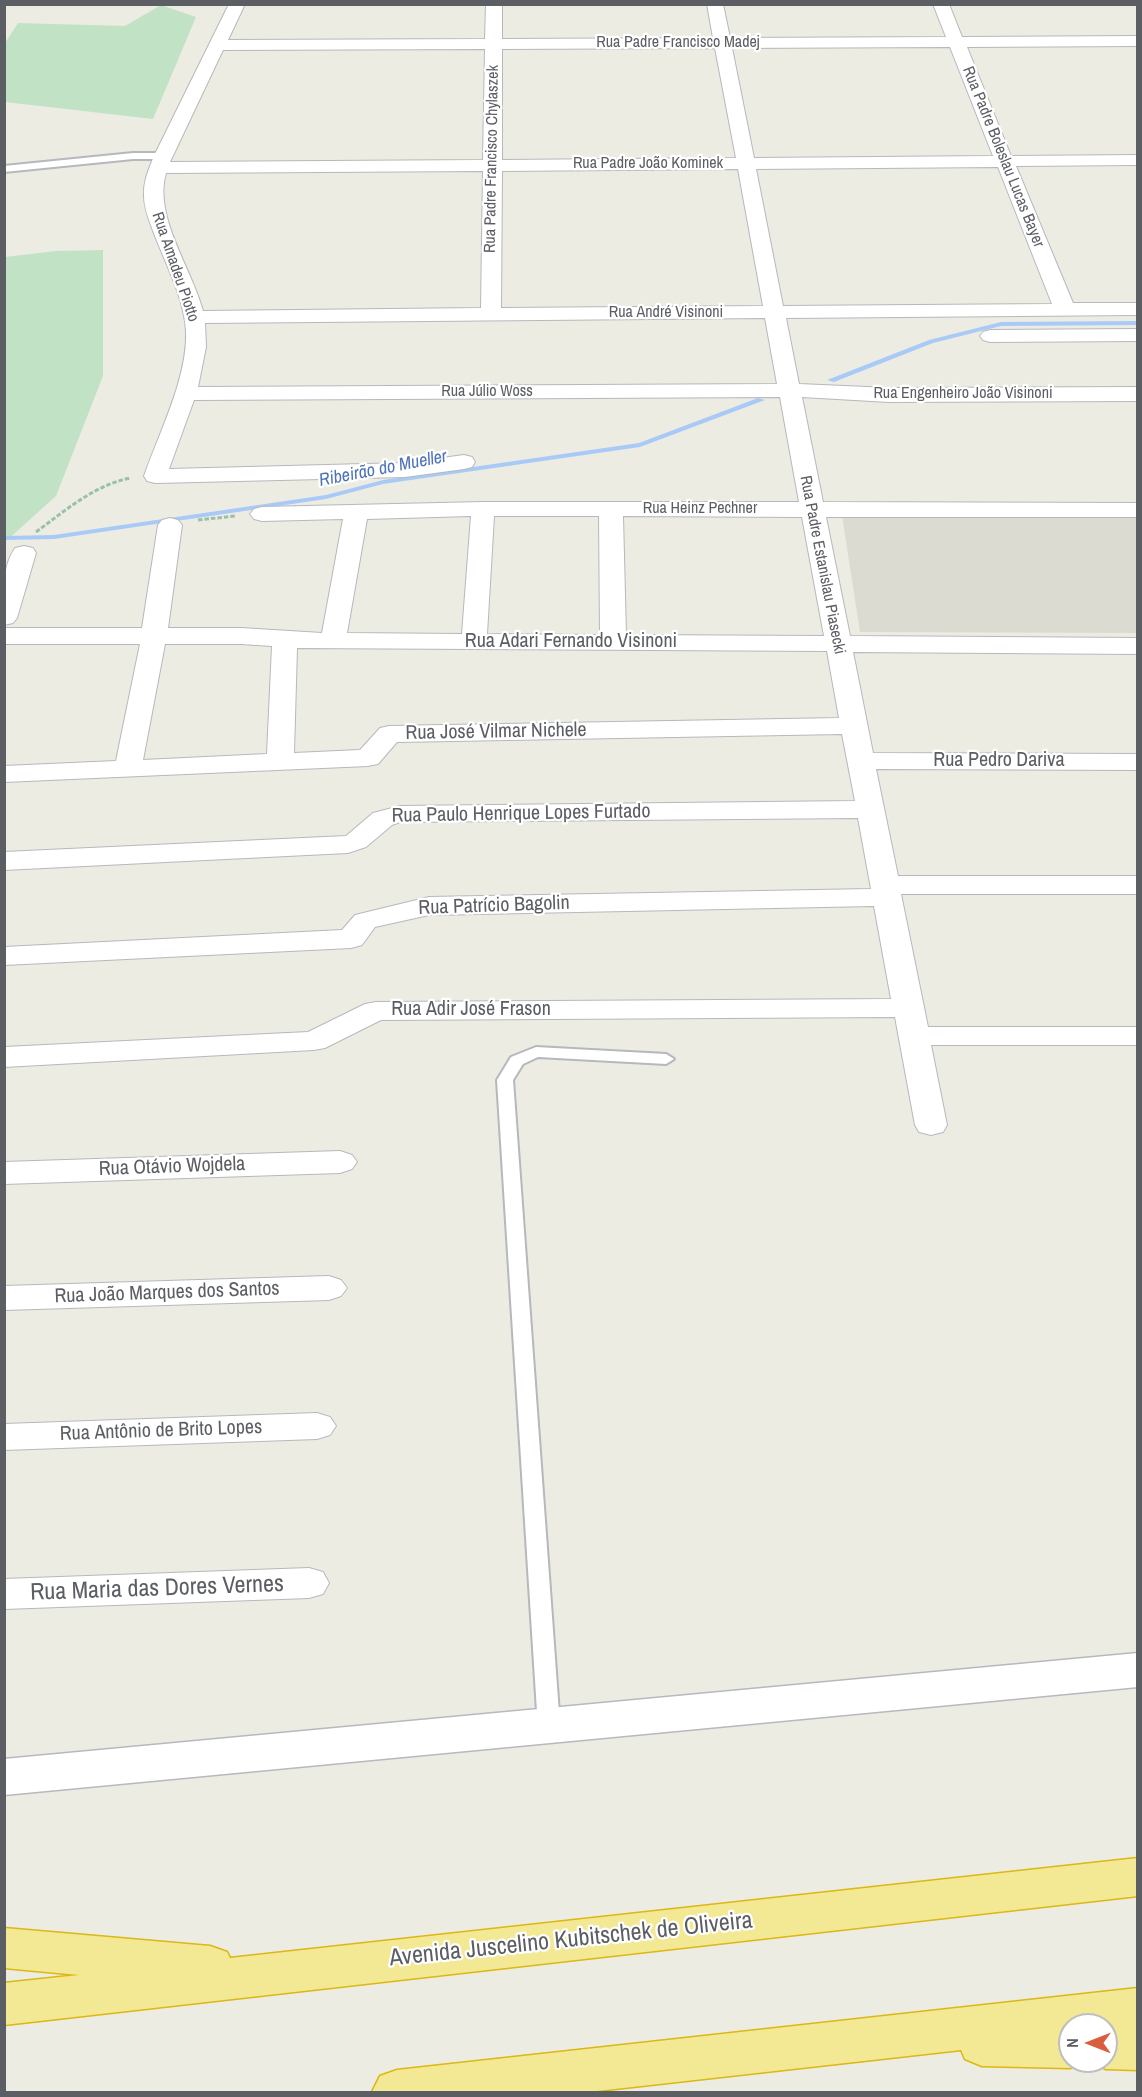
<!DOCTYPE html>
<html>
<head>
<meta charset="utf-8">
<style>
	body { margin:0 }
	#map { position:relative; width:1142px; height:2097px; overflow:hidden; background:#edece3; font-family:"Archivo Narrow",sans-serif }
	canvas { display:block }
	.frame { position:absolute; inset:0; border:6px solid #5b5e63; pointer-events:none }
	.north { position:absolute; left:1058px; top:2013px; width:60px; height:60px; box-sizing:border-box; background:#fff; border:2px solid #bdbfc1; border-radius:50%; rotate:270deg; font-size:16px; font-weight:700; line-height:24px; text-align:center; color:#5b5e63 }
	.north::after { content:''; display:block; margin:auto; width:21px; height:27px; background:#d95e3d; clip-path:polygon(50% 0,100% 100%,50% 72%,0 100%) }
</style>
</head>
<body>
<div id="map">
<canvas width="1142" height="2097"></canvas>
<div class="frame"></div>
<div class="north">N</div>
</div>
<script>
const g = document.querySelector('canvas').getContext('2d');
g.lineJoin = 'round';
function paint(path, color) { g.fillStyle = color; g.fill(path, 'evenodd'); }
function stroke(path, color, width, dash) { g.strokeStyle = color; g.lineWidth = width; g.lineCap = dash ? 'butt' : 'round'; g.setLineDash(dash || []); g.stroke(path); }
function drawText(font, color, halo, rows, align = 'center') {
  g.font = font + ' "Archivo Narrow",sans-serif'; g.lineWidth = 4.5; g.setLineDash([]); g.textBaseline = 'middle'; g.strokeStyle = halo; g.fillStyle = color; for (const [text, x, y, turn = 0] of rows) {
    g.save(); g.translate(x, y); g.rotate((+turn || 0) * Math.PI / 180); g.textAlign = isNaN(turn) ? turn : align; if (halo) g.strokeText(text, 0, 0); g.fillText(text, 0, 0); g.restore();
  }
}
const education = new Path2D(`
	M842,516L1137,517V633L860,632Z`);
const green = new Path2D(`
	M161,5L196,17L153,119L5,102V43L18,23L125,26Z
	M103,250V376L56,496L5,542V257L56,251Z`);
const stream = new Path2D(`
	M1138,321V325L1001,326L933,343L834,382L827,380L929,340L1001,322Z
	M758,398L765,400L640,447L383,484L326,499L54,539L4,540V536L54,535L326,495L383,480L639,443Z`);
const path = new Path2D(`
	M198,520L235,516
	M36,532C66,510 93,486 130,478`);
const lane = new Path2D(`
	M133,153H163L168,156L163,159H133L4,172V166Z
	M536,1047L666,1054L674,1059L666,1064L538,1057L523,1064L513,1080L560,1727L557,1733L549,1736L541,1733L538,1727L497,1080L511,1057Z`);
const street = new Path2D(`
	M229,4H245L228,40L485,39L486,4H502V39L713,38L707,4H723L730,38L946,37L933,4H949L962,37L1138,36V46L967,47L1011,156L1138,155V165L1016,166L1073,303H1138V315L786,318L799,384L889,388L1138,387V401L889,402L802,397L823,502L1138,503V517H826L850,636L1138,638V654L853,652L873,753L1138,754V770L876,769L898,876H1138V894H901L928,1027H1138V1045H931L947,1125L943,1132L931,1135L919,1132L915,1125L895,1017L381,1020L325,1048L314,1050L4,1067V1047L308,1032L365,1004L376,1002L891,999L874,906L429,915L375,927L362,945L351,948L4,965V947L342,930L355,915L429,897L871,889L858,818L400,822L392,825L366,847L348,853L4,870V852L346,836L373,813L400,806L855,801L842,734L397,742L378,764L368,766L4,782V766L116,761L140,644H4V628H142L158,525L162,520L170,518L178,520L182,525L168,628H241L322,633L343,519L262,521L254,519L250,514L254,509L262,507L483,502H799L780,397L194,400L169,469L405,463L464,455L472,457L475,462L472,467L464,469L405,477L155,483L147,481L144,476C159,433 188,377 186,331C184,297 165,263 153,231C149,220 144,208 144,196C143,181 149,169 154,156ZM950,47L993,156L754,158L732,48ZM715,48L736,158L502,160V49ZM485,49L483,160L170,162L223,50ZM998,167L1052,304L783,306L756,169ZM738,169L763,306L501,308L502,171ZM483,171L481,308L203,311C192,269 153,216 166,173ZM765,318L777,384L198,387L206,347L205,323ZM471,516L462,634L347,633L367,519ZM494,516H599L600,635L487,634ZM623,516L802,517L824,636L626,635ZM165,644H241L272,646L267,754L143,760ZM297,648L827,651L839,718L389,726L380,728L360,750L294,753Z
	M1138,329V341L990,342L983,340L980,336L983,332L990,330Z
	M24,546L33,548L36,553L17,618L13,623L4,625C4,600 0,570 15,548Z
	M340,1151L352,1155L357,1162L352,1169L340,1173L4,1184V1162Z
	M329,1276L341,1280L347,1288L341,1296L329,1300L4,1310V1286Z
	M317,1413L330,1417L336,1426L330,1435L317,1439L4,1450V1424Z
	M309,1568L323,1572L329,1583L323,1594L309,1598L4,1609V1579Z`);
const secondary = new Path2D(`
	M1138,1653V1687L4,1795V1759Z`);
const highway = new Path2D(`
	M1138,1858V1896L4,2025V1983L79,1975L4,1968V1928L210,1946L227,1952L230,1958Z
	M1138,1988V2070L1106,2069L1089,2062L1106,2061V2025H1070V2061H1087L1070,2068L982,2066L965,2059L961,2050L588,2092H372L380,2076L397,2070Z`);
const farStreetnames = [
	["Rua Padre Francisco Madej",678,43],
	["Rua Padre Boleslau Lucas Bayer",1003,157,68],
	["Rua Padre Francisco Chylaszek",492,159,-89],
	["Rua Padre João Kominek",648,164],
	["Rua Amadeu Piotto",175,267,71],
	["Rua André Visinoni",666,313],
	["Rua Júlio Woss",487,392],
	["Rua Engenheiro João Visinoni",963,394],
	["Rua Heinz Pechner",700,509],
	["Rua Padre Estanislau Piasecki",822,565,79]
];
const farWaternames = [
	["Ribeirão do Mueller",383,469,-11]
];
const streetNames = [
	["Rua Adari Fernando Visinoni",571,642],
	["Rua José Vilmar Nichele",496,732,-1],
	["Rua Pedro Dariva",999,761],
	["Rua Paulo Henrique Lopes Furtado",521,814,-1],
	["Rua Patrício Bagolin",494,906,-2],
	["Rua Adir José Frason",471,1010],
	["Rua Otávio Wojdela",172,1167,-2],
	["Rua João Marques dos Santos",167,1293,-2],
	["Rua Antônio de Brito Lopes",161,1431,-2]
];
const nearStreetnames = [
	["Rua Maria das Dores Vernes",157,1589,-2],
	["Avenida Juscelino Kubitschek de Oliveira",571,1940,-6]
];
paint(education, '#dcdbd2');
paint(green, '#c2e2c6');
paint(stream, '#a9caf7');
stroke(lane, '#b6b8bc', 4);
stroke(street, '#b6b8bc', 2);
stroke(secondary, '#b7b9be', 3);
stroke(highway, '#dbb814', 3);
stroke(path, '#9ac0aa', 3, [4.5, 2]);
paint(lane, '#fff');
paint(street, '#fff');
paint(secondary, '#fff');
paint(highway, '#f3e894');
drawText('16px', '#5b5e63', '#fff', farStreetnames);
drawText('italic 18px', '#4e73b8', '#fff', farWaternames);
drawText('20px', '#5b5e63', '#fff', streetNames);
drawText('24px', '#5b5e63', '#fff', nearStreetnames);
</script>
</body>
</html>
